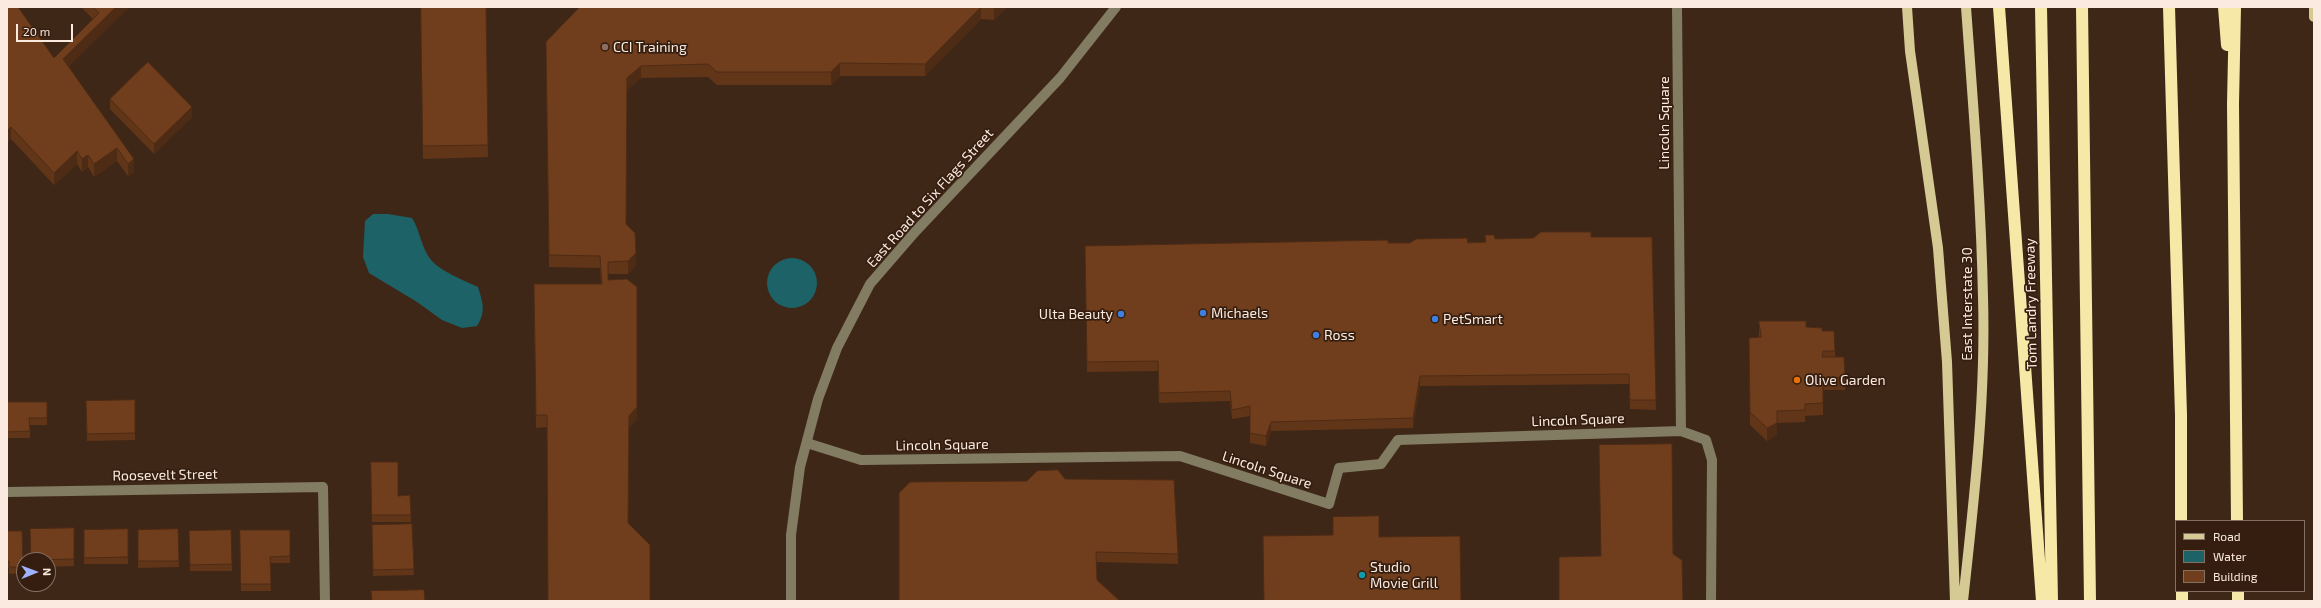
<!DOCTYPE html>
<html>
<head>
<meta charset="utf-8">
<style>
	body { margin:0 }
	#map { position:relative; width:2321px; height:608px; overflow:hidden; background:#3f2718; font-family:"Exo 2",sans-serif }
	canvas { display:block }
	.frame { position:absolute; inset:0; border:8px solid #faeae0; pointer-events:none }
	.legend { position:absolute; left:2175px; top:520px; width:130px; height:72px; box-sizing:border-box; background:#351e0f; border:1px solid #847063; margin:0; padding:5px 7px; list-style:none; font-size:12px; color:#faeae0 }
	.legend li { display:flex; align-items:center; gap:8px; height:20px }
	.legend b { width:20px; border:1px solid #847063 }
	.north { position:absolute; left:16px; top:552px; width:40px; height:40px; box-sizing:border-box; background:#351e0f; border:1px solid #847063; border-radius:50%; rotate:89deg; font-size:11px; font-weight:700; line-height:16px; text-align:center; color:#faeae0 }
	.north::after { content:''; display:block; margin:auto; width:14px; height:18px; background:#9fb3fd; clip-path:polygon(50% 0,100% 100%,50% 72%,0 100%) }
	.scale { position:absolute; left:16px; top:24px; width:57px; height:18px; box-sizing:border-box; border:2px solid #faeae0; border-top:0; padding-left:5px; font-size:12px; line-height:14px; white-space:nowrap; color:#faeae0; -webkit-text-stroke:3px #351e0f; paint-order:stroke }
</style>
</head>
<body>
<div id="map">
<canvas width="2321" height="608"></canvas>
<div class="frame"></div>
<ul class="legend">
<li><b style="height:5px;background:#d5ca94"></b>Road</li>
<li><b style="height:11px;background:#1c6267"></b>Water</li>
<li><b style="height:11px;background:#703e1c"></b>Building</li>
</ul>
<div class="north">N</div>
<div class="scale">20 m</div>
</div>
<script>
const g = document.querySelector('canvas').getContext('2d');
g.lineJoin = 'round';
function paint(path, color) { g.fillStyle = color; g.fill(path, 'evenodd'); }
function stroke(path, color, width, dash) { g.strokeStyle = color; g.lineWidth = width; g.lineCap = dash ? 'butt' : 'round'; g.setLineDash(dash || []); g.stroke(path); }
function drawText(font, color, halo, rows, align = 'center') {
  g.font = font + ' "Exo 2",sans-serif'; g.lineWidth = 3.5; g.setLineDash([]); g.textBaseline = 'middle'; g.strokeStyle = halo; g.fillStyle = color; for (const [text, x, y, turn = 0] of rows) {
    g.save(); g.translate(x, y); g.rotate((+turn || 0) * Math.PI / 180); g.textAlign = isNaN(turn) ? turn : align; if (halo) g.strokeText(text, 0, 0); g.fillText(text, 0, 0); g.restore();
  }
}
const water = new Path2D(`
	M373,214H388L412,218C420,230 421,248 431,260C440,271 465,281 478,287C483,303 486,312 477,326L462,328L442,320L417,302L369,273L363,257L365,221Z
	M767 283a25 25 0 1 1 50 0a25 25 0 1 1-50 0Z`);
const minor = new Path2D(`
	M1677,7L1681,431
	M807,443L861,460L1180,456L1329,504L1339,468L1381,464L1398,440L1681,431L1706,440L1712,460L1711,601
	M7,492L323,487L325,601
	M791,601V535L800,467L818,399L837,348L870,284L915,232L1060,78L1116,7`);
const major = new Path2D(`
	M1907,7L1910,51L1938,248L1947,362L1955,601
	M2314,7V17
	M1963,601C1974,500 1986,398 1983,297C1981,200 1973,103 1966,7`);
const highway = new Path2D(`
	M1999,7L2042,601
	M2041,7L2052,601
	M2082,7L2090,601
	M2169,7L2181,415V521
	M2224,7L2227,45
	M2235,7L2233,104L2237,521
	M2182,591V601
	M2238,591V601`);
const wall = new Path2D(`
	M7,7L54,58L93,19L81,7H129L69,66L134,172L128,176L117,161L94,177L88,167L82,172L77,164L54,185L11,139Z
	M421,7H486L488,157L423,159Z
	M580,7H1006V8L994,20L981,19L925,76H840L831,85H717L708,77L641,78L627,90L626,224L636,265L628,274H608V280L637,419L629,428L628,523L650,601L547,427L536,428L534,284H601L600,268L549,267L546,42Z
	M110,99L192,117L154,154L110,109Z
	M1485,235L1495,239L1652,237L1656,410L1630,409L1629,384L1420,386L1413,428L1271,431L1266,446L1250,443V416L1232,419L1230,401L1159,403L1158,371L1087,372L1085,246L1485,242Z
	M1759,321L1806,327L1822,331L1835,351V357L1845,377V390H1823V415L1805,416V422L1777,423V435L1767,441L1750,425L1749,338L1759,337Z
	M135,400V440L87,441L86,401Z
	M7,402H47V425H30V438H7Z
	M371,462L398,496L410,495L411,522H372Z
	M1065,479L1178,554V564L1096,562L899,601L1027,481Z
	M412,524L414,575L373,576L372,525Z
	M74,528V566L48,567V560Z
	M128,529V564H84V530Z
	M178,529L179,567L138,568V530Z
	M231,530L232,571H190L189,531Z
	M240,530H290V563H270L271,591H241Z
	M7,531H22L23,573L9,574V568H7Z`);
const shadedWall = new Path2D(`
	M116,7H129L63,72V59Z
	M981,7V19L925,76V64Z
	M994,7H1006V8L994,20Z
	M840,63V76L831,85V72Z
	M641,66V78L627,90V78Z
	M192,107V117L154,154V144Z
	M11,127V139L7,143V131Z
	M117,148V161L94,177V164Z
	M77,151V164L54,185V173Z
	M88,155V167L82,172V159Z
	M134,159V172L128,176V164Z
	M636,253V265L628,274V261Z
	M637,300V419L629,428V416Z
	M1420,376V386L1413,428V418Z
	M1271,422V431L1266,446V436Z
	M1777,423V435L1767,441V428Z`);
const building = new Path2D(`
	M7,7H18L54,58L99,13L93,7H116L63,59L134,159L128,164L117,148L94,164L88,155L82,159L77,151L54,173L11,127L7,131Z
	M421,7H486L488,145L423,146Z
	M580,7H981L925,64L840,63L831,72H717L708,64L641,66L627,78L626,224L635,233L636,253L628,261L608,262V280L627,279L637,287V407L629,416L628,523L650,545V601H548L547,415H536L534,284H602L600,256L549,255L546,42Z
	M148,62L192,107L154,144L110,99Z
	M1541,232H1591V237H1652L1656,400H1630L1629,374L1420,376L1413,418L1271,422L1266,436L1250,433V406L1232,410L1230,391L1159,393L1158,361L1087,362L1085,246L1388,240V243H1410L1416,239L1467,238L1468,243L1486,242L1485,235H1494L1495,239L1533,238Z
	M1759,321H1806V327L1822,328V331H1834L1835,351H1823L1822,357H1844L1845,377L1823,378V403L1805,404V410L1777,411V423L1767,428L1750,412L1749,338L1761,337Z
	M135,400V433L87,434L86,401Z
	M7,402H47V418H29L30,431L7,432Z
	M1672,444L1673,554L1682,560L1683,601H1559V557L1601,556L1599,445Z
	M371,462H398V496L410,495L411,515H372Z
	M1058,470L1065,479L1174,480L1178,554L1096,552L1097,580L1120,601H899V493L910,482L1027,481L1037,471Z
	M1379,516V537L1460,536L1461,601H1264L1263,536L1333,535V517Z
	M412,524L414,569L373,570L372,525Z
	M74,528V559L31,560L30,529Z
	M128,529V557L84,558V530Z
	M178,529L179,561H138V530Z
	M231,530L232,564L190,565L189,531Z
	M240,530H290V556L270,557L271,584H241Z
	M7,531H22L23,567H9V561H7Z
	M424,590L425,601H372L371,591Z`);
const markers = [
	[605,47,4,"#8d6e63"],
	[1203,313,4,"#3f7fe0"],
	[1121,314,4,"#3f7fe0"],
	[1435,319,4,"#3f7fe0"],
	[1316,335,4,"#3f7fe0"],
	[1797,380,4,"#e8710a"],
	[1362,575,4,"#0f9aa8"]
];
const poiNames = [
	["CCI Training",613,47],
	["Michaels",1211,313],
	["Ulta Beauty",1113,314,"right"],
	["PetSmart",1443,319],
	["Ross",1324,335],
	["Olive Garden",1805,380],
	["Studio",1370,567],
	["Movie Grill",1370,583]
];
const streetNames = [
	["Lincoln Square",1664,123,-90],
	["East Road to Six Flags Street",930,198,-48],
	["East Interstate 30",1967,304,-90],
	["Tom Landry Freeway",2031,304,-91],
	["Lincoln Square",1578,420,-2],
	["Lincoln Square",942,445,-1],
	["Lincoln Square",1267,470,18],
	["Roosevelt Street",165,475,-1]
];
paint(water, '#1c6267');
stroke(minor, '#817c62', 10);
stroke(major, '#d5ca94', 10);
stroke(highway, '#f6e9a8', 12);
paint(wall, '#603518');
paint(shadedWall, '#4e2b14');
paint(building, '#703e1c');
stroke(building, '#4e2b14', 1);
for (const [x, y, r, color] of markers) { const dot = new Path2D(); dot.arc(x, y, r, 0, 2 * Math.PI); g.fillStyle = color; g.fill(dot); stroke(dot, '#351e0f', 1.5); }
drawText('14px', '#faeae0', '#351e0f', poiNames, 'left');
drawText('14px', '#faeae0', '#351e0f', streetNames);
</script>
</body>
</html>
